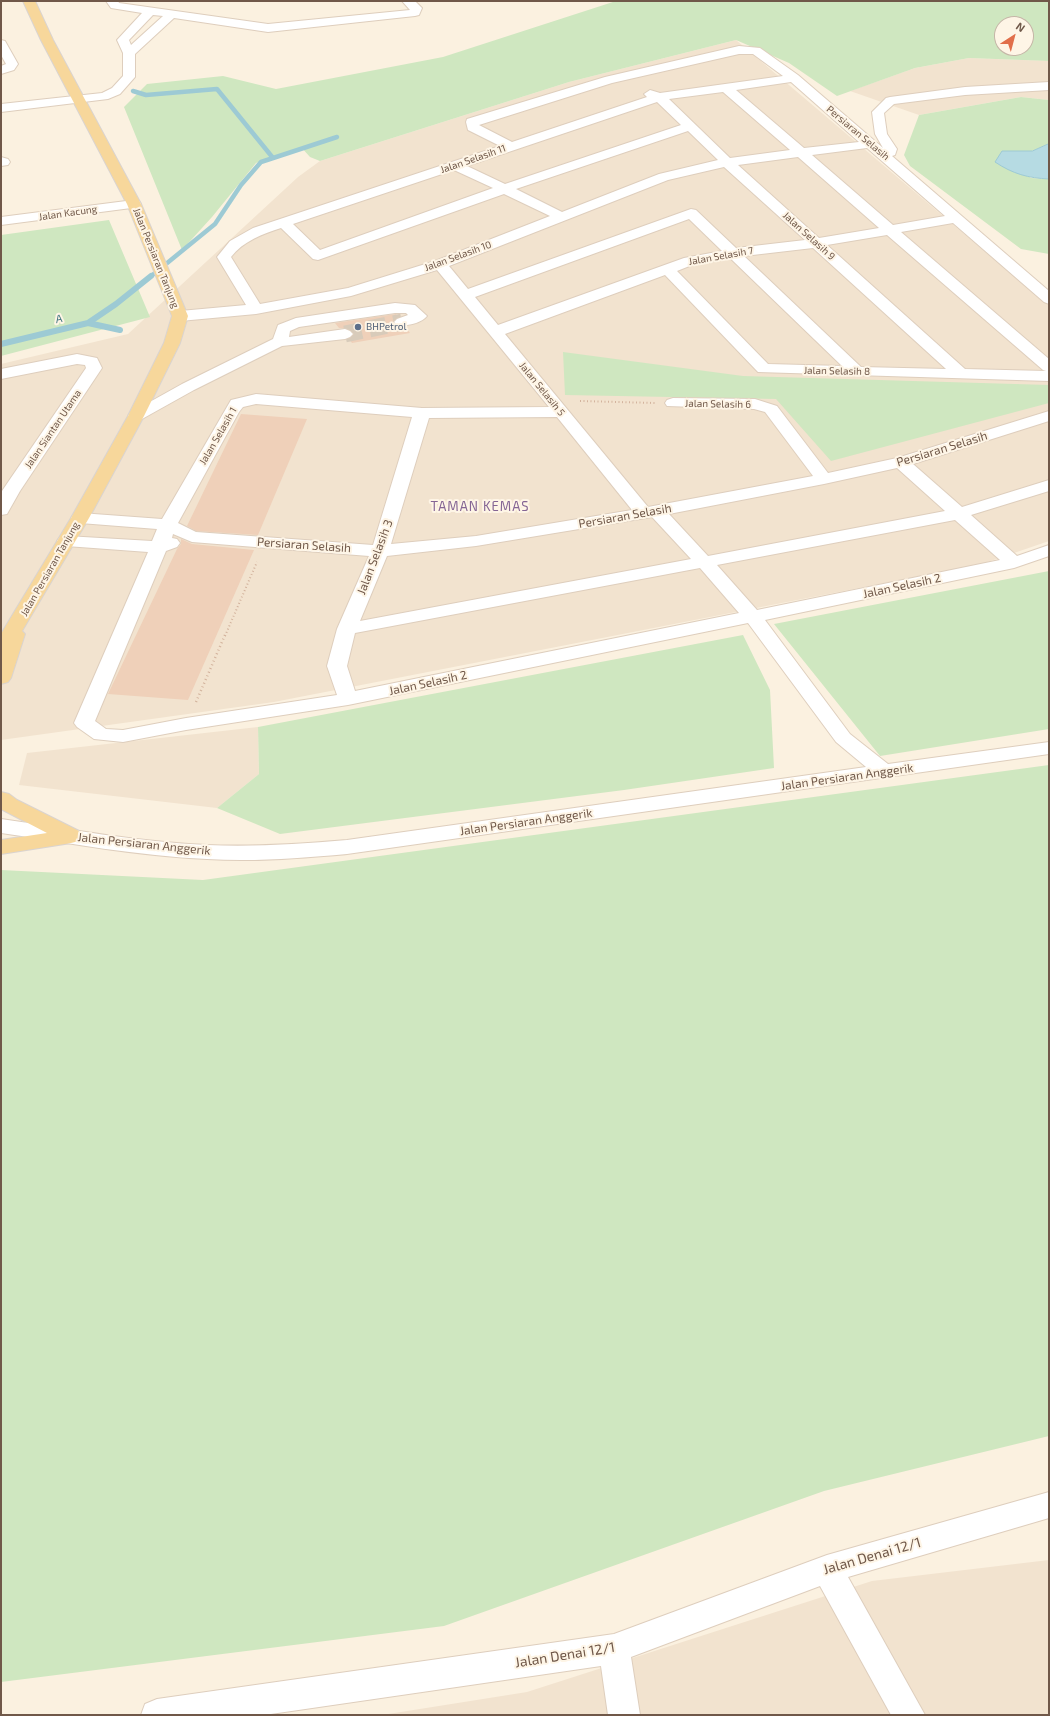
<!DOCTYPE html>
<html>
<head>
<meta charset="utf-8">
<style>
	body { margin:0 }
	#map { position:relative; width:1050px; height:1716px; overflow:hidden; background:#fbf1e0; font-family:"Exo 2",sans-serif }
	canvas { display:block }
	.frame { position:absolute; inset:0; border:2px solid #705849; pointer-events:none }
	.north { position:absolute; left:994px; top:16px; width:40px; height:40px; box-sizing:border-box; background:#fef5e6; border:1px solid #c5b6a7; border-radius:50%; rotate:36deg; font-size:11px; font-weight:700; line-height:16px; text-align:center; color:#705849 }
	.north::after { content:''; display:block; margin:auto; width:14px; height:18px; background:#e16f4a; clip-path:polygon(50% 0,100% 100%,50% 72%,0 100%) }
</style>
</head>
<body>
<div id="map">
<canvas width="1050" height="1716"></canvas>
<div class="frame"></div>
<div class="north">N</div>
</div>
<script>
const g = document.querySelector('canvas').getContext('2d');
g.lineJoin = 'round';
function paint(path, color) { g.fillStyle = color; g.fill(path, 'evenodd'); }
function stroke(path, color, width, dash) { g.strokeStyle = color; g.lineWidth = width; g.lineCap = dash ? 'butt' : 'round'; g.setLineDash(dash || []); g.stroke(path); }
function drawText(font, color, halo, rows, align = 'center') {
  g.font = font + ' "Exo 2",sans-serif'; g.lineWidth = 4; g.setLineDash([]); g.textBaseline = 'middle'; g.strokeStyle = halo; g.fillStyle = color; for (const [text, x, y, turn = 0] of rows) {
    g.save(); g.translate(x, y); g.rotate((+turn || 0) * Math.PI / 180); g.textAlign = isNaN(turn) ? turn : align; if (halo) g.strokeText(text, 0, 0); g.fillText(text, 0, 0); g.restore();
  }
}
const residential = new Path2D(`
	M736,40L1049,306V541L982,564L274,702L1,740V364L128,334L298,177L320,161L569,82Z
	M969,58L1049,61V100L1021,97L919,115L850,91L915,68Z
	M258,727L259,774L217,808L19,785L27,753Z
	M1049,1560V1715H382L527,1692L872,1581Z`);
const green = new Path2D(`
	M616,1H1049V61L969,58L915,68L837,96L789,63L736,40L569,82L320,161L310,157L301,147L256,163L212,217L182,250L124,107L147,84L223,76L276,89L443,57ZM1002,24H1026V48H1002Z
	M1021,97L1049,100V144L1032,151H1002L1031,178L1049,179V254L1021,249L910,166L904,155L919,115Z
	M109,220L150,317L1,356V235Z
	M563,352L743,376L1049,385V403L831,461L776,399L565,395Z
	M1049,571V729L880,756L774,624Z
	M743,635L770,690L774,768L624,790L280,834L217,808L259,774L258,727Z
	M1049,765V1436L824,1491L444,1626L1,1682V870L203,880Z`);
const water = new Path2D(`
	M1049,144V179C1028,178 1013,174 995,162L1002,151H1032Z`);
const streamFar1 = new Path2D(`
	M133,91L146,95L217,89L273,158
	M150,277L215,224L241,185L261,162L337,137`);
const stream = new Path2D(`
	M88,323L120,330
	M1,344L88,323L116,304L151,276`);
const building = new Path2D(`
	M396,314L398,317L393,323L397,326L405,327L410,333L352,343L349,339L354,333L346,328H339L335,323Z
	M241,414L307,419L258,535L196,531L187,526Z
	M181,539L192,544L254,550L188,700L108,694L177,549L181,544Z`);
const minorTunnel = new Path2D(`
	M345,334L402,322`);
const pathFar1 = new Path2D(`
	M580,401L655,403
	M225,636L257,562`);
const path = new Path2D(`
	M196,702L225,635`);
const minor = new Path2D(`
	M106,1H118L119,3L268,24L410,10L402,1H415L422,8L419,15L415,16L268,32L174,18L135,54V77L120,94L108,99L1,112V104L102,93L112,88L123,76V53L117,40L142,13L111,8ZM153,15L163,16L131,45L129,40Z
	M1,40L5,41L18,64L14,70L1,74V66L6,64L1,55Z
	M739,46L760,48L798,75L883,148L875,134L872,112L886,98L890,97L965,87L1049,82V90L965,95L894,104L884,113L887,134L897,149L895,155L892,156L1049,291V304L1044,302L953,223L901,232L1049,359V381L758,372L665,275L505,334L648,507L813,476L765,412L754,409L667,406L665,403L667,400L673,398L755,399L777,406L828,473L897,458L1049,411V421L913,464L962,507L1049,480V491L971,515L1017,556L1049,545V556L1014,568L765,620L850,734L888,764L1049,742V754L347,854C300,858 254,862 207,859C138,856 69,843 1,833V819C69,829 138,842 207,845C254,847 300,844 347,840L866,767L836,742L748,623L348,705L186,730L123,742L94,739L77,727L74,723L148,552L66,546L60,545L57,541L60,537L66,536L152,541L157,529L80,523L74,522L71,518L74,514L80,513L162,519L231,400L256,394L422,408L549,407L437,270L351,296L256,314L180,321L175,319L172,316L175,313L180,311L246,305L217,257L230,241L253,228L500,146L468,130L466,122L467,119L605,77ZM739,54H753L783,76L660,93L650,90L644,94L647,97L512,142L479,125L612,83ZM791,82L859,142L804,148L736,90ZM723,92L790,150L730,158L669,99ZM657,102L681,125L505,184L467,166ZM688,131L718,160L659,174L562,212L516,189ZM867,148L945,216L893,225L812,155ZM798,157L879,228L819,238L738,165ZM724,167L805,240L736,248L696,210L691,209L468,289L449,266L668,180ZM454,170L493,188L320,250L293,224ZM504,194L550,216L435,261L348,288L260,304L231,257C243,241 263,234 281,228L313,259L318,260ZM689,219L722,251L684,258L498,325L475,297ZM887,235L1043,370L1046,371L965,369L827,245ZM813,248L946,369L861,367L744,256ZM730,258L842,366L768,364L677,271L692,265ZM256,404L412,417L373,545L196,532L178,523L239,412L243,407ZM557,417L632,510L476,536L391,544L429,418ZM897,468L945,511L708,556L669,514L824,484ZM652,517L691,559L360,621L387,556L476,546ZM955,520L1000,560L757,610L717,565ZM173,534L192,542L369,556L337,629L327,666L337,695L186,718L123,730L106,729L95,721L166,551L177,547L180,543L177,539L172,538ZM700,568L739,613L355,691L347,666L355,633Z
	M1,157L8,159L10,162L8,165L1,166Z
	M134,200L139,201L141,204L139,207L1,225V217Z
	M395,303L415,305L427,316C422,323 405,327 397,325L394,322L397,319L408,315L406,313H395L299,327L290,331L289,337L345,329L350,331L353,334L350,337L345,339L282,346L194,390L142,419L136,421L130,419L128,416L130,413L182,384L273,339L278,325L296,318Z
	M77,354L97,358L102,368L20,491L7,514L1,515L2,491L86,368L85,365L77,364L1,379V369Z
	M1049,1492V1518L848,1577L925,1715H891L820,1586L631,1657L640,1715H608L601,1666L264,1715H141L145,1704L157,1699L614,1634L827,1555Z`);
const major = new Path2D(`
	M23,1H35L53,40L141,204L188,316L180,343L144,416L89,518L22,631L25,634L11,678L8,682L1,684V634L71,518L128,416L164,343L172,316L127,204L41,40Z
	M1,792L9,794L17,800L79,831L82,836L79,841L71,843L1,854V840L47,833L1,809Z`);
const markers = [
	[358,327,4,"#5c6f8a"]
];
const farStreetnames = [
	["Persiaran Selasih",858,133,40],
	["Jalan Selasih 11",473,159,-19],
	["Jalan Kacung",68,213,-8],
	["Jalan Selasih 9",809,236,42],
	["Jalan Selasih 10",458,256,-20],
	["Jalan Selasih 7",721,256,-10],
	["Jalan Persiaran Tanjung",156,258,68],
	["Jalan Selasih 8",837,371,1],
	["Jalan Selasih 5",542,389,51],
	["Jalan Selasih 6",718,404,1],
	["Jalan Siantan Utama",53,429,-56],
	["Jalan Selasih 1",218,436,-60],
	["Jalan Persiaran Tanjung",50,569,-60]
];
const farServicenames = [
	["BHPetrol",366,327]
];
const farWaternames = [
	["A",59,319,-14]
];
const streetNames = [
	["Persiaran Selasih",942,449,-17],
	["Persiaran Selasih",625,516,-10],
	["Persiaran Selasih",304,545,4],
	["Jalan Selasih 3",375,557,-69],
	["Jalan Selasih 2",902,586,-12],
	["Jalan Selasih 2",428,683,-12],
	["Jalan Persiaran Anggerik",847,777,-8],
	["Jalan Persiaran Anggerik",526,822,-8],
	["Jalan Persiaran Anggerik",144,844,6]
];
const neighbourhoodNames = [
	["TAMAN KEMAS",480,507]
];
const nearStreetnames = [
	["Jalan Denai 12/1",872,1556,-16],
	["Jalan Denai 12/1",565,1655,-9]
];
paint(residential, '#f2e3cf');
paint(green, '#cfe7c0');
paint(water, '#b6dbe3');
stroke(water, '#9dcad4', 1);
stroke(streamFar1, '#9dcad4', 4.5);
stroke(stream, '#9dcad4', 6);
paint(building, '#efd0b9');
stroke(minorTunnel, '#d8cbba', 17, [17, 8]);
stroke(minor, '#decebd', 2);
stroke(major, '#dad4d0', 2);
stroke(pathFar1, '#d3b39d', 2, [1, 2.5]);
stroke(path, '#d3b39d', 2.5, [1, 3]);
paint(minor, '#fff');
paint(major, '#f7d79b');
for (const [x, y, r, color] of markers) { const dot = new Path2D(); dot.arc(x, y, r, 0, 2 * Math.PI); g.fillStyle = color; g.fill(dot); stroke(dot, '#fef5e6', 1.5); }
drawText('10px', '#705849', '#fef5e6', farStreetnames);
drawText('10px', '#4e5e75', '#fef5e6', farServicenames, 'left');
drawText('italic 11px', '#447783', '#fef5e6', farWaternames);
drawText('12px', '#705849', '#fef5e6', streetNames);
g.letterSpacing = '1px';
drawText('13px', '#856594', '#fef5e6', neighbourhoodNames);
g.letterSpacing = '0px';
drawText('14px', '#705849', '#fef5e6', nearStreetnames);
</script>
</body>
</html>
